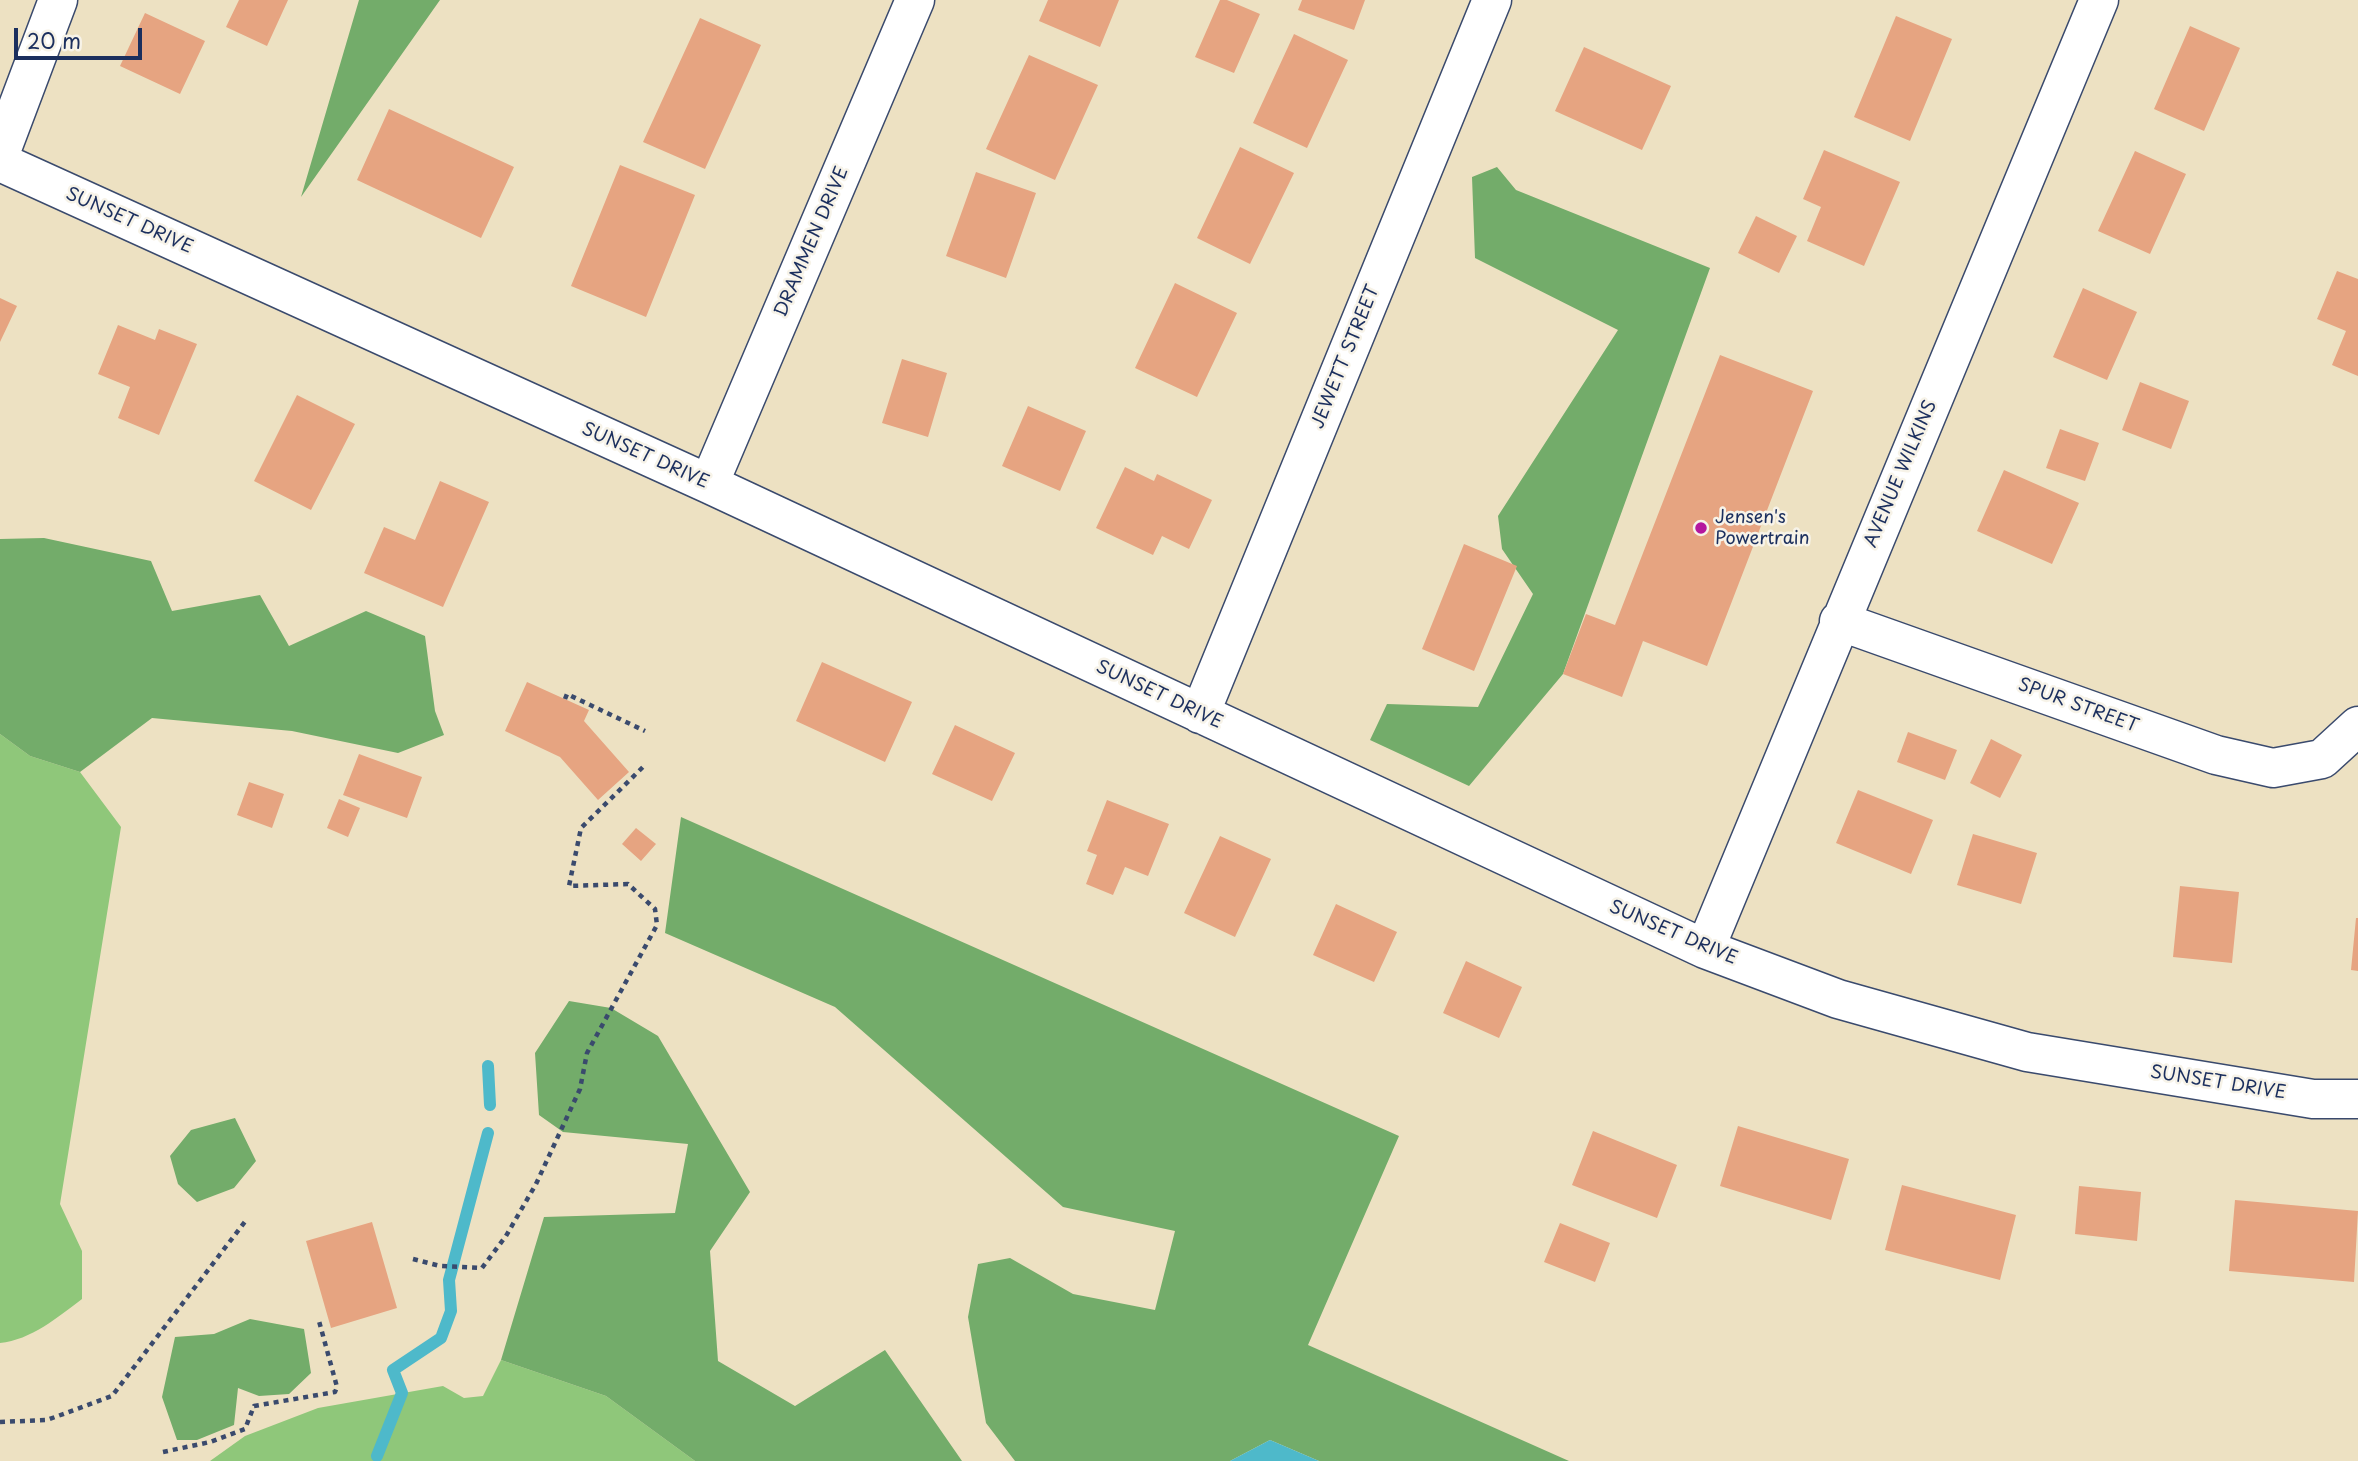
<!DOCTYPE html>
<html>
<head>
<meta charset="utf-8">
<style>
	body { margin:0 }
	#map { position:relative; width:2358px; height:1461px; overflow:hidden; background:#ede1c2; font-family:"Playpen Sans",sans-serif }
	canvas { display:block }
	.scale { position:absolute; left:14px; top:28px; width:128px; height:32px; box-sizing:border-box; border:4px solid #1b2f5e; border-top:0; padding-left:9px; font-size:21px; line-height:24px; white-space:nowrap; color:#1b2f5e; -webkit-text-stroke:5px #f7f3e8; paint-order:stroke }
</style>
</head>
<body>
<div id="map">
<canvas width="2358" height="1461"></canvas>
<div class="scale">20 m</div>
</div>
<script>
const g = document.querySelector('canvas').getContext('2d');
g.lineJoin = 'round';
function paint(path, color) { g.fillStyle = color; g.fill(path, 'evenodd'); }
function stroke(path, color, width, dash) { g.strokeStyle = color; g.lineWidth = width; g.lineCap = dash ? 'butt' : 'round'; g.setLineDash(dash || []); g.stroke(path); }
function drawText(font, color, halo, rows, align = 'center') {
  g.font = font + ' "Playpen Sans",sans-serif'; g.lineWidth = 5; g.setLineDash([]); g.textBaseline = 'middle'; g.strokeStyle = halo; g.fillStyle = color; for (const [text, x, y, turn = 0] of rows) {
    g.save(); g.translate(x, y); g.rotate((+turn || 0) * Math.PI / 180); g.textAlign = isNaN(turn) ? turn : align; if (halo) g.strokeText(text, 0, 0); g.fillText(text, 0, 0); g.restore();
  }
}
const green = new Path2D(`
	M0,734L30,756L80,772L121,827L60,1204L82,1251V1299C58,1317 31,1340 0,1343Z
	M501,1360L606,1396L695,1461H210L245,1436L318,1408L443,1386L464,1398L483,1396Z`);
const forest = new Path2D(`
	M359,0H440L301,197Z
	M1497,167L1516,190L1710,268L1563,674L1469,786L1370,740L1387,704L1478,707L1533,594L1502,549L1498,516L1618,330L1475,258L1472,177Z
	M44,538L151,561L172,611L260,595L289,646L366,611L425,636L435,711L444,735L398,753L292,731L152,718L80,772L30,756L0,734V539Z
	M681,817L1399,1136L1308,1345L1569,1461H1319L1270,1440L1230,1461H1015L986,1423L968,1317L978,1264L1010,1258L1073,1294L1155,1310L1175,1231L1063,1207L835,1007L665,933Z
	M569,1001L611,1008L658,1036L750,1192L710,1251L718,1361L795,1406L885,1350L962,1461H695L606,1396L501,1360L544,1217L675,1213L688,1144L563,1132L539,1115L535,1053Z
	M235,1118L256,1161L234,1188L197,1202L178,1184L170,1156L191,1130Z
	M250,1319L304,1329L311,1373L289,1394L259,1396L238,1388L234,1425L197,1440H177L162,1397L175,1337L214,1334Z`);
const water = new Path2D(`
	M1270,1440L1319,1461H1230Z`);
const stream = new Path2D(`
	M488,1066L490,1105
	M377,1456L402,1393L393,1370L441,1338L451,1311L449,1280L488,1133`);
const building = new Path2D(`
	M239,0H288L267,46L226,27Z
	M1048,0H1119L1100,47L1039,21Z
	M1220,0H1227L1260,14L1234,73L1195,57Z
	M1302,0H1365L1354,30L1298,10Z
	M145,13L205,41L180,94L120,66Z
	M1896,16L1952,39L1910,141L1854,117Z
	M700,18L761,45L705,169L643,142Z
	M2190,26L2240,48L2204,131L2154,109Z
	M1294,34L1348,60L1307,148L1253,123Z
	M1584,47L1671,86L1642,150L1555,111Z
	M1029,55L1098,85L1055,180L986,149Z
	M389,109L514,167L481,238L357,180Z
	M1240,147L1294,173L1250,264L1197,238Z
	M1824,150L1900,182L1864,266L1807,241L1821,207L1803,199Z
	M2135,151L2186,174L2150,254L2098,231Z
	M620,165L695,195L646,317L571,286Z
	M976,172L1036,193L1006,278L946,256Z
	M1756,216L1797,236L1779,273L1738,253Z
	M2337,271L2358,279V376L2332,365L2346,331L2317,319Z
	M1175,283L1237,313L1197,397L1135,368Z
	M2083,288L2137,312L2107,380L2053,357Z
	M0,298L17,306L0,342Z
	M118,325L155,340L159,329L197,344L159,435L118,418L130,387L98,374Z
	M1720,355L1813,391L1707,666L1643,641L1622,697L1563,674L1586,614L1615,625Z
	M902,359L947,373L928,437L882,423Z
	M2140,382L2189,401L2171,449L2122,430Z
	M297,395L355,424L311,510L254,481Z
	M1028,406L1086,431L1060,491L1002,466Z
	M2060,429L2099,443L2085,481L2046,468Z
	M1125,467L1154,481L1157,474L1212,500L1189,549L1162,536L1153,555L1096,528Z
	M2004,470L2079,503L2052,564L1977,531Z
	M440,481L489,502L443,607L364,573L384,527L415,540Z
	M1464,544L1517,566L1474,671L1422,649Z
	M822,662L912,702L885,762L796,721Z
	M527,682L589,710L584,721L629,772L598,800L560,757L505,731Z
	M955,725L1015,753L992,801L932,774Z
	M1908,732L1957,750L1945,780L1897,762Z
	M1991,739L2022,755L2000,798L1970,783Z
	M359,754L422,777L407,818L343,795Z
	M249,782L284,794L272,828L237,815Z
	M1858,790L1933,820L1911,874L1836,843Z
	M339,799L360,808L348,837L327,828Z
	M1107,800L1169,824L1148,876L1125,867L1113,895L1086,884L1097,855L1087,851Z
	M636,828L656,844L641,861L622,844Z
	M1973,834L2037,853L2021,904L1957,885Z
	M1220,836L1271,859L1235,937L1184,913Z
	M2180,886L2239,892L2232,963L2173,957Z
	M1336,904L1397,932L1374,982L1313,955Z
	M2356,918H2358V971L2351,970Z
	M1466,961L1522,987L1499,1038L1443,1013Z
	M1738,1126L1849,1159L1831,1220L1720,1186Z
	M1593,1131L1677,1165L1657,1218L1572,1185Z
	M1902,1185L2016,1215L2000,1280L1885,1250Z
	M2079,1186L2141,1192L2137,1241L2075,1234Z
	M2235,1200L2358,1211L2354,1282L2229,1271Z
	M372,1222L397,1308L331,1328L306,1241Z
	M1560,1223L1610,1243L1595,1282L1544,1262Z`);
const path = new Path2D(`
	M565,699L567,694L645,731
	M413,1259L440,1266L482,1268L506,1236L536,1184L580,1089L587,1053L657,925L655,909L628,884L569,886L581,828L646,764
	M0,1422L47,1420L112,1396L247,1219
	M163,1452L210,1442L245,1429L254,1406L335,1392L337,1387L319,1321`);
const minor = new Path2D(`
	M0,154L58,0
	M0,162L709,484L1705,949L1838,999L2027,1052L2313,1099H2358
	M709,484L915,0
	M1839,621L2216,755L2273,768L2322,759L2358,726
	M1200,714L1492,0
	M1705,949L2099,0`);
const markers = [
	[1701,528,7,"#b5179e"]
];
const streetNames = [
	["SUNSET DRIVE",129,221,24],
	["DRAMMEN DRIVE",812,242,-67],
	["JEWETT STREET",1346,357,-68],
	["SUNSET DRIVE",645,456,24],
	["AVENUE WILKINS",1901,474,-67],
	["SUNSET DRIVE",1159,695,25],
	["SPUR STREET",2078,706,20],
	["SUNSET DRIVE",1673,933,23],
	["SUNSET DRIVE",2218,1083,9]
];
const poiNames = [
	["Jensen's",1715,518],
	["Powertrain",1715,539]
];
paint(green, '#8fc77a');
paint(forest, '#73ac6a');
paint(water, '#4eb9ca');
stroke(stream, '#4eb9ca', 12);
paint(building, '#e6a481');
stroke(minor, '#3a4a6d', 41);
stroke(path, '#3a4a6d', 4.5, [5, 5]);
stroke(minor, '#fff', 38);
for (const [x, y, r, color] of markers) { const dot = new Path2D(); dot.arc(x, y, r, 0, 2 * Math.PI); g.fillStyle = color; g.fill(dot); stroke(dot, '#f7f3e8', 2.5); }
drawText('18px', '#1b2f5e', '#f7f3e8', streetNames);
drawText('18px', '#1b2f5e', '#f7f3e8', poiNames, 'left');
</script>
</body>
</html>
